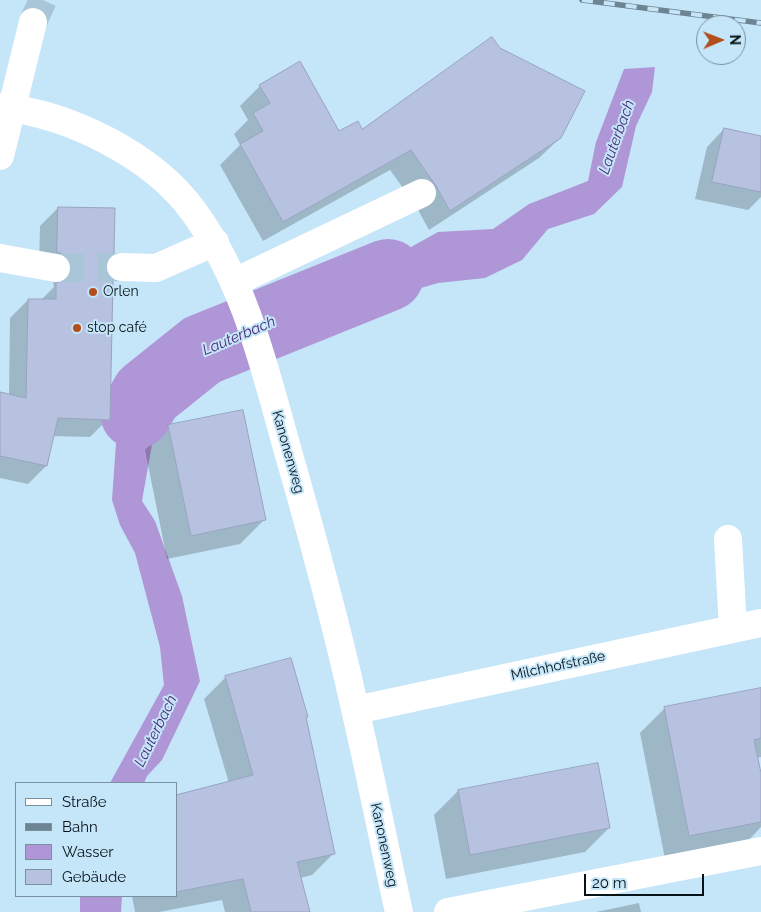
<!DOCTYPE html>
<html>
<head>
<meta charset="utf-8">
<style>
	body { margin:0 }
	#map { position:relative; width:761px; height:912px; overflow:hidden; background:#c5e5f9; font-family:Raleway,sans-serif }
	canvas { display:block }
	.legend { position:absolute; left:15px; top:782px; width:162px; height:115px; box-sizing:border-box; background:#c5e5f9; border:1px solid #79919f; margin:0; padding:6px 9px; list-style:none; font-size:15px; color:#071319 }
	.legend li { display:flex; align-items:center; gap:10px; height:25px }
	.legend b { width:25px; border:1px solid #79919f }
	.north { position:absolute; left:696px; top:15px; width:50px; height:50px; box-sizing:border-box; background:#c5e5f9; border:1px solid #79919f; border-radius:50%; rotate:89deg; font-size:14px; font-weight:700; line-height:20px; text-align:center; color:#071319 }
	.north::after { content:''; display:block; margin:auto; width:18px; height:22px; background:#b24e1c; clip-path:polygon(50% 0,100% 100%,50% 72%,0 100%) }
	.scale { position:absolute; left:584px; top:874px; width:120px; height:22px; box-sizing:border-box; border:2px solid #071319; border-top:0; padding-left:6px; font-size:15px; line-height:18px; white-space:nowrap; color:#071319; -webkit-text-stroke:4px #c5e5f9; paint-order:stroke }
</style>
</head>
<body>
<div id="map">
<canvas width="761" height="912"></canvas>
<ul class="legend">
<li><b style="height:6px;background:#fff"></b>Straße</li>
<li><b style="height:6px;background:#6d8492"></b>Bahn</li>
<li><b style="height:14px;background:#af96d6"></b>Wasser</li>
<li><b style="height:14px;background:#b7c2e0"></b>Gebäude</li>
</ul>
<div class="north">N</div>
<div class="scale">20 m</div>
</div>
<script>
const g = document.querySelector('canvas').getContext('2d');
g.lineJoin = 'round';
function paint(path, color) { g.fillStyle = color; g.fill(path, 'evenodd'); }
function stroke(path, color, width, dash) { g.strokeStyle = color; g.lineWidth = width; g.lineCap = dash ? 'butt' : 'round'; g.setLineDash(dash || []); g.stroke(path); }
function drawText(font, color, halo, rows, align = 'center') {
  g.font = font + ' Raleway,sans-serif'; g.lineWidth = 4; g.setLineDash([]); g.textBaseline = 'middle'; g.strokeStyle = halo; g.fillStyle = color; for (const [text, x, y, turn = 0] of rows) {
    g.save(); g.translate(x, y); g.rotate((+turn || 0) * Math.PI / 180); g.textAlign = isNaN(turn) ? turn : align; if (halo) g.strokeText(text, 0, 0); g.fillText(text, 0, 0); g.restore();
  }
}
const water = new Path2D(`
	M655,67L652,92L636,126L622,187L594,214L548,229L522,260L485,278L438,283L404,293L301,335L290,295L357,277L438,232L493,229L529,204L588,181L596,142L624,69Z
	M208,343L222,377L169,407L154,433L142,501L155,521L182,596L200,681L162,760L147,776L144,783H110L164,685L160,647L135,553L120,525L112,500L118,415L141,380Z
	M80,896H122L121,912H80Z`);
const shadow = new Path2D(`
	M260,86L339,133L362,130L560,138L539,158L429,230L416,206L390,170L263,241L220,165L240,145L234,134L248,120L240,106Z
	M724,129L761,137V197L748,210L695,199L707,147Z
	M58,208L107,259L104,266L108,419L90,437L52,436L46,466L28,484L0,478V393L9,395L10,318L28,300H41L54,287L53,281L39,270L40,226Z
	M169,426L264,520L240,544L167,559L145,450Z
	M226,677L304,718L333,854L312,875L300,878L309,912H225L222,900L159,912H135L132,896H176V796L229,783L204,699Z
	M761,689V757L757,758L761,779V827L745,844L665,859L640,733L664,709Z
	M458,791L609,828L585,852L446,879L434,815Z
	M639,903L641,912H596Z`);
const river = new Path2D(`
	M136,413L147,394L202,350L388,275`);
const building = new Path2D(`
	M492,37L500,48L585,91L561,138L450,211L436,186L411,150L283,222L240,144L263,131L253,113L270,103L259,85L300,61L339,131L358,121L362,129Z
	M724,128L761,136V192L712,182Z
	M58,207L115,208L114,253L108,258L105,266L108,275L113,281L110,420L58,418L47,466L0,456V392L26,398L28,299H56V283L68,278L71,271V263L66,256L57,252Z
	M243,410L266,520L191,536L168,425Z
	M291,658L308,717H306L335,854L297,862L310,912H251L243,879L176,892V795L253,775L225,676Z
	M761,688V738L754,740L761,773V822L689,836L664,707Z
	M598,763L610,828L470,855L458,790Z`);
const minorTunnel = new Path2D(`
	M33,22L43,0
	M56,268L121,267`);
const minor = new Path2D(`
	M0,107C69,114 153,155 194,212C245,282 264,366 287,448C312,535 336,622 355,709C371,777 384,845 399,912
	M0,156L33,22
	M0,258L56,268
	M121,267L156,268L215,242
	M235,282L422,193
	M728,539L733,629
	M356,710L761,623
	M448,912L761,851`);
const rail = new Path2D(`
	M582,0L761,23`);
const markers = [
	[93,292,5,"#b24e1c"],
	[77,328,5,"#b24e1c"]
];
const poiNames = [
	["Orlen",103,292],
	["stop café",87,328]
];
const streetNames = [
	["Kanonenweg",288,452,74],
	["Milchhofstraße",558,666,-12],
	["Kanonenweg",384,845,78]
];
const waterNames = [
	["Lauterbach",617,137,-70],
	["Lauterbach",239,336,-23],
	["Lauterbach",156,731,-64]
];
paint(water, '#af96d6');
paint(shadow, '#0003');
stroke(river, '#af96d6', 72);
paint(building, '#b7c2e0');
stroke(building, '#98a3c0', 1);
stroke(minorTunnel, '#a8c6d7', 28, [28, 14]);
stroke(minor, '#fff', 28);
stroke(rail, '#6d8492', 5.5);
stroke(rail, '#c5e5f9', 4, [11]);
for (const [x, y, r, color] of markers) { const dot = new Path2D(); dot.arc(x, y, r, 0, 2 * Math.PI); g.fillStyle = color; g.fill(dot); stroke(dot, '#c5e5f9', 2); }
drawText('14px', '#071319', '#c5e5f9', poiNames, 'left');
drawText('14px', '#071319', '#c5e5f9', streetNames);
drawText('italic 15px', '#4e2b77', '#c5e5f9', waterNames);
</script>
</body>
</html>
